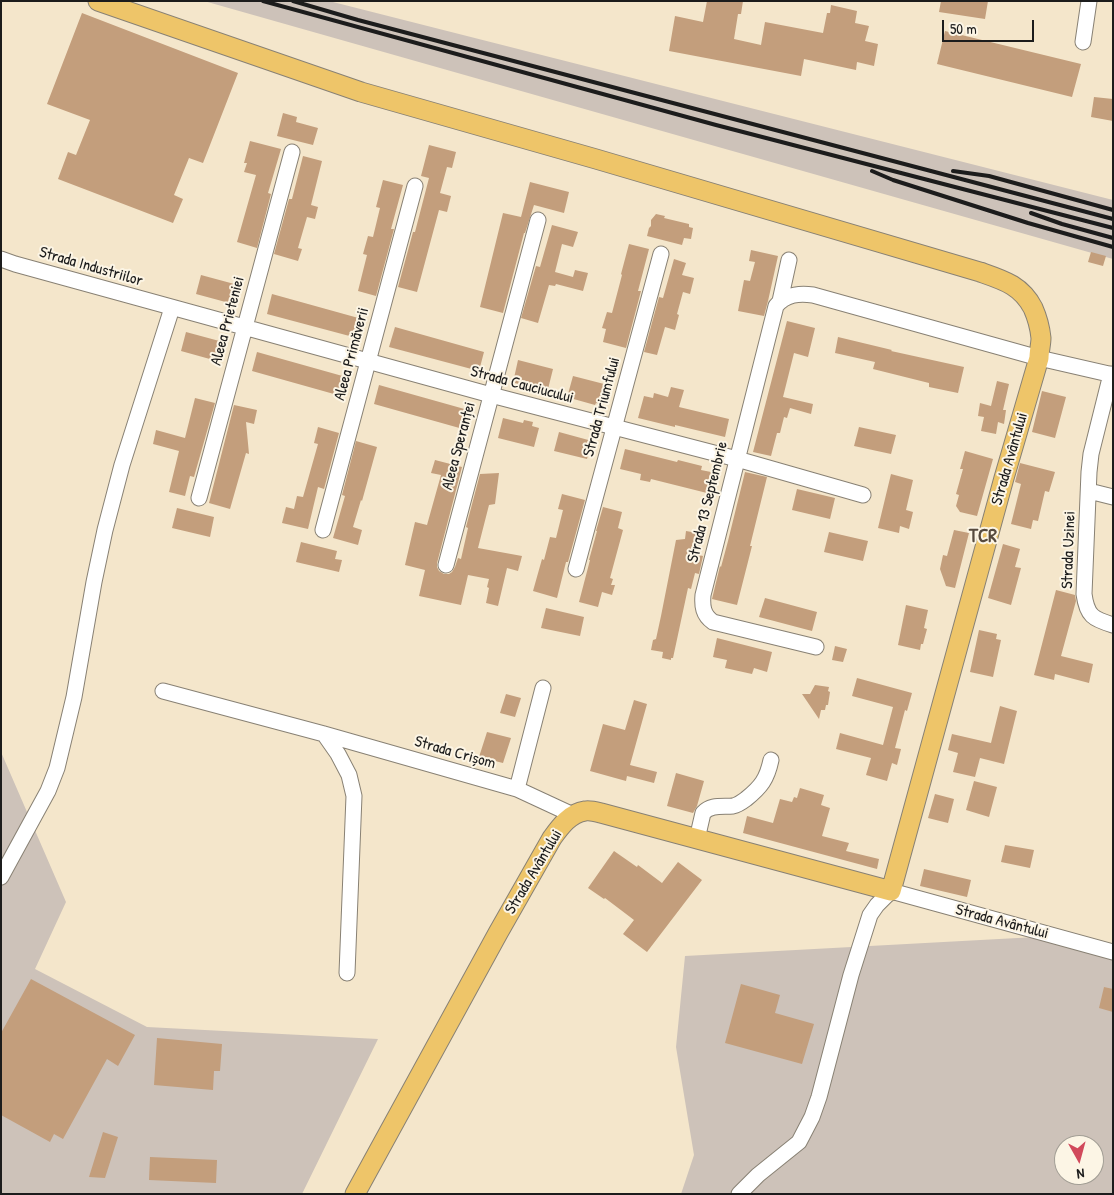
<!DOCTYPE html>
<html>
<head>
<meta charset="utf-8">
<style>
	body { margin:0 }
	#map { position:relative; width:1114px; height:1195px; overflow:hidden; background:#f4e6cb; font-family:"Patrick Hand",sans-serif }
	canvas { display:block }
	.frame { position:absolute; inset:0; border:2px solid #1c1c1c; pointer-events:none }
	.north { position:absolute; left:1054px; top:1135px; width:50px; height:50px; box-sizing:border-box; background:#fcf5e5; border:1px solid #a29e95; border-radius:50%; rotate:173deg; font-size:14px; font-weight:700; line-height:20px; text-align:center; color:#1c1c1c }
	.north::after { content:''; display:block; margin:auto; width:18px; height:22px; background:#d1495b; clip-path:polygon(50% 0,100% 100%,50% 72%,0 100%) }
	.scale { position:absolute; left:942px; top:20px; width:92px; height:22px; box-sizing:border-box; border:2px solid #1c1c1c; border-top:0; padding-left:6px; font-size:15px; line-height:18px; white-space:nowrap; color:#1c1c1c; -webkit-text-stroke:4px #fcf5e5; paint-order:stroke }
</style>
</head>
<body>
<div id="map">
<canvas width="1114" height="1195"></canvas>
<div class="frame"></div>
<div class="north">N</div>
<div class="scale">50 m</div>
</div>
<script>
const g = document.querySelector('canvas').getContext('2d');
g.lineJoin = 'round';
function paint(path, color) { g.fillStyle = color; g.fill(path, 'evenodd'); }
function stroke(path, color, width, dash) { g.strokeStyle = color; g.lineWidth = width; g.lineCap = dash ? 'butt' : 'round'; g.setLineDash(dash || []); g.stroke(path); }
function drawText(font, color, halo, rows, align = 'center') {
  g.font = font + ' "Patrick Hand",sans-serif'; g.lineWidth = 4; g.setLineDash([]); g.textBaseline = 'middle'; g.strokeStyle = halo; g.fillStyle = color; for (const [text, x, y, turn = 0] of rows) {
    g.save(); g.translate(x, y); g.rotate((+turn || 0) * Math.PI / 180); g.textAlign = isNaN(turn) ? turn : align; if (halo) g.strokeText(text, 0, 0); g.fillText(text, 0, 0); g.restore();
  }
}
const industrial = new Path2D(`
	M204,1H329L1113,200V259Z
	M1,752L66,902L35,969L147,1027L378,1039L302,1194H1Z
	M1036,937L1113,957V1194H681L694,1155L676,1047L685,956ZM1064,1145H1094V1175H1064Z`);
const building = new Path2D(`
	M707,1H743L741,14H738L734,39L761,45L765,22L823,33L827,13H830L831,5L857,11L855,23L869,26L865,41L878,44L874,66L857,62L856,70L804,59L801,76L669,51L675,16L703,22Z
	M941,1H988L985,19L939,12Z
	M82,13L238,73L203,163L189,158L174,195L183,199L173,223L58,179L68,152L76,155L90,120L47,104Z
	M945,31L1081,64L1072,97L937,64Z
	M1094,97L1113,99V121L1091,117Z
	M283,113L297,117L296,122L318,128L313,145L277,136Z
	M250,141L281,149L268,193L271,194L257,248L237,242L256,175L244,172L247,163H244Z
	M429,145L456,152L452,168L447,167L440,193L451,196L447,212L439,210L417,292L398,287L413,232H415L429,178L421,176Z
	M303,156L322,161L311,205L318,207L315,219L307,217L298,248L302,249L298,261L274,254L289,199H292Z
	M383,180L403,185L391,229H394L376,296L358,291L367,255L363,254L368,236L373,237L380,208L376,207Z
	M530,182L569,192L564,213L534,205L525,233H524L503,313L480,307L503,213L521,217Z
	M656,214L665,216L664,218L689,224V227L693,228L691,239L684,238L682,245L647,236L649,228L651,226V220Z
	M552,225L578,232L573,247L562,244L555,272L573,277L575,270L588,273L583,291L556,284L555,286L549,285L538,323L521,318L536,266L540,267Z
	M629,244L649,249L638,291H641L626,348L603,342L606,329L602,328L607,312L612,313L622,275L621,274Z
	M751,250L778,256L768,301L764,316L738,311L744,280L750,281L755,262L749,261Z
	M1091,252L1106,256L1103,266L1088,262Z
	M674,259L686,263L682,275L694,278L690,294L683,292L677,314L679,315L675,330L665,327L657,355L644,352L659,297L663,298Z
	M201,275L238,285L233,304L196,294Z
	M272,294L362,319L357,338L267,314Z
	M787,321L815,328L808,357L794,353L783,397L813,404L811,414L790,408L787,418L784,417L780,433H777L771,456L753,452Z
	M395,327L484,352L479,371L389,347Z
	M186,332L223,342L217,361L181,351Z
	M838,337L892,350L891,351L964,367L958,393L929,387V383L873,369L875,362L835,353Z
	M257,352L346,377L341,396L252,371Z
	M518,360L553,369L548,389L541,387L540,389L515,383L516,379L514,378Z
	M573,376L608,385L603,405L596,403L595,405L570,398L571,395L568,394Z
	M997,381L1009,384L1003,410H1006L1004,424L998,422L996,434L981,431L984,417L978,416L980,403L991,406Z
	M379,385L468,410L463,429L374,404Z
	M671,387L684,390L679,407L729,419L725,437L675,425V427L638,418L644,396L653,398L654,393L668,397Z
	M1042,391L1066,397L1055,438L1032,432Z
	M195,398L215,403L194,477L190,476L185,496L169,492L179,451L153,444L156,430L185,438Z
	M234,405L257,410L254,424L246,422L249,454L246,453L230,509L209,503Z
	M503,418L523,423L524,420L533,422L532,426L539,428L534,447L498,438Z
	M318,427L339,433L324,489L318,487L308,529L282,523L286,507L294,509L297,496L303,497L318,444L314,443Z
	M859,427L896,435L891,454L854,446Z
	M559,432L592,441L587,459L554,451Z
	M356,441L377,447L362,501L361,500L353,527L362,530L358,545L333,538L345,496L342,495Z
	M625,449L677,462L678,460L702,466L701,470L716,473L711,494L651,479L650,482L640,480L641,474L620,469Z
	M965,451L993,459L977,516L960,512L956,506L959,495L956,494L963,469H960Z
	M435,460L462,467L437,563V567L439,571L444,574H449L452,572L455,567L458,558L461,559L468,528L466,527L480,474L499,473L495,504L489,505L478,548L522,556L518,571L507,568L498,606L486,603L489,588L487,587L489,579L468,575L461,605L419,596L425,570L405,565L415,522L427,525L441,475L431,473Z
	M1020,463L1055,472L1049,492L1045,491L1038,521L1033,520L1031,529L1011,524L1021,484L1015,482Z
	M745,472L767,477L750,546H752L737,605L712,599L720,566L721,567L728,541Z
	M891,474L913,480L906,510L913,512L909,529L900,526L899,533L878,528Z
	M797,489L835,498L830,519L792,510Z
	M562,494L585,500L568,562H566L557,598L533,591L542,559L544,560L550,537L556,538L563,510L558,509Z
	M603,507L622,512L618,528L623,530L610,578L613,579L611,585H615L612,595L602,592L598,607L579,602L590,560H589L597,531H596Z
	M177,508L214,517L210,537L172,528Z
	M954,530L969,533L955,588L946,586L940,569L943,555L947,556Z
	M686,531L703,534L698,555L703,556L699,574L695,573L691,589L688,588L673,658H671V660L662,658L663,652L651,650L653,640L656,639L661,616L676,540L685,539Z
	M829,532L868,541L863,561L824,552Z
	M301,542L337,551L335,559L342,560L339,572L296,562Z
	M1003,544L1020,549L1015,567L1021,568L1011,605L988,598Z
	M1056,590L1075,595L1076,601L1061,656L1093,664L1089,683L1055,674L1054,680L1034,675Z
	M765,598L817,612L812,631L759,617Z
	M906,605L928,610L924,628L927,629L923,644H921L920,650L898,645Z
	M546,608L584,617L580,636L541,628Z
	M979,630L997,634L996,639L1001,640L993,677L970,672Z
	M717,638L772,652L767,672L754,668L752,674L725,668L727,660L713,657Z
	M835,646L847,649L843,662L832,660Z
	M857,678L912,693L907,711L905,710L895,748L901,749L897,765L892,763L887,781L866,775L871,758L836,749L840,733L883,745L893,707L852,696Z
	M815,685L829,687L828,691L830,692L828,705H826L825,710H821L819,719L802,694H810Z
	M506,694L521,698L515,717L500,713Z
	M634,700L647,704L630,765L657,772L654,783L627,776L626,781L590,771L603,724L625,730Z
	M1000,706L1017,711L1004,764L980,758L975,777L953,772L958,753L948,750L952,734L991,743Z
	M487,732L511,738L503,763L479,757Z
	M676,773L704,781L697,806L693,813L667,806Z
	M974,781L997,787L989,817L966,810Z
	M800,788L824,795L821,805L830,808L822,836L849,843L846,851L879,859L877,869L743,833L747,816L773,823L780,799L792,802L794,797L797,798Z
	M935,794L954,799L948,823L928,818Z
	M1005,845L1034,850L1030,868L1001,862Z
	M614,851L637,867L638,865L662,883L678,862L702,880L647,952L623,934L634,920L605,898L604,899L588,888Z
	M924,869L971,880L967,897L920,886Z
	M31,979L135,1035L118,1066L107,1059L63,1139L54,1134L50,1142L1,1115V1033Z
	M741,984L780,995L775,1013L814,1024L802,1064L725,1043Z
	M1104,987L1113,989V1012L1099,1008Z
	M157,1038L222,1044L220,1071H214L213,1090L154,1085Z
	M103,1132L118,1137L105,1178L89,1177Z
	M150,1157L217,1160L216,1183L149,1180Z`);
const minor = new Path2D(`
	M1083,42L1089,1
	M1,259L15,264L491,395L737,459L863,495
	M780,301L789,260
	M1111,374L1091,454L1089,472L1084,594C1087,616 1093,619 1113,625
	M1089,491L1113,497
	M199,498L292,152
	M323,530L415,186
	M446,565L538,220
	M576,569L661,254
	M816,647L713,622C703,615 702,606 703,595L776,306C786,294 799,293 813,295L1039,358L1113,375
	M163,691L324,734L517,789L573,815
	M324,734L338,754L349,775L354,796L347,973
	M517,789L543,688
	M697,839L703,813C711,804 723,807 733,806C738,805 742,802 746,799C761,787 767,779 771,760
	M1,877L48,791L57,768L74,697L94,582L105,530L122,465L172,308
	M739,1194L758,1175L799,1142L812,1117L819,1097L851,975L870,915L877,905L891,891L1113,952`);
const major = new Path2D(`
	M98,1L361,92L596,159L980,272C1003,280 1021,285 1033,308C1037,317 1040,328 1041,338C1041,344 1039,351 1039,358L1004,478L891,891L601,813C597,812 590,810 585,811C570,813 560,827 552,838L498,933L355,1194`);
const rail = new Path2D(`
	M263,1L716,125L1113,228
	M293,1L358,20L1113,219
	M872,171L893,180L1028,223L1113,247
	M953,171L989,176L1113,210
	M1031,213L1062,224L1113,238`);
const streetNames = [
	["Strada Industriilor",91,267,16],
	["Aleea Prieteniei",228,321,-75],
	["Aleea Primăverii",352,354,-75],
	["Strada Cauciucului",522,385,15],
	["Strada Triumfului",602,407,-75],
	["Aleea Speranței",459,446,-75],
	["Strada Avântului",1010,459,-74],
	["Strada 13 Septembrie",708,502,-76],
	["Strada Uzinei",1069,550,-88],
	["Strada Crișom",455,753,16],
	["Strada Avântului",534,872,-59],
	["Strada Avântului",1002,922,15]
];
const quarterNames = [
	["TCR",983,537]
];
paint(industrial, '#cdc2b9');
paint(building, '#c39e7c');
stroke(minor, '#888174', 17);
stroke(major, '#888174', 21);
stroke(minor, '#fff', 15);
stroke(major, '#eec569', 19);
stroke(rail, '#1c1c1c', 4);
drawText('16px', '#1c1c1c', '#fcf5e5', streetNames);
drawText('bold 19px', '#564a3e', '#fcf5e5', quarterNames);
</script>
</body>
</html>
